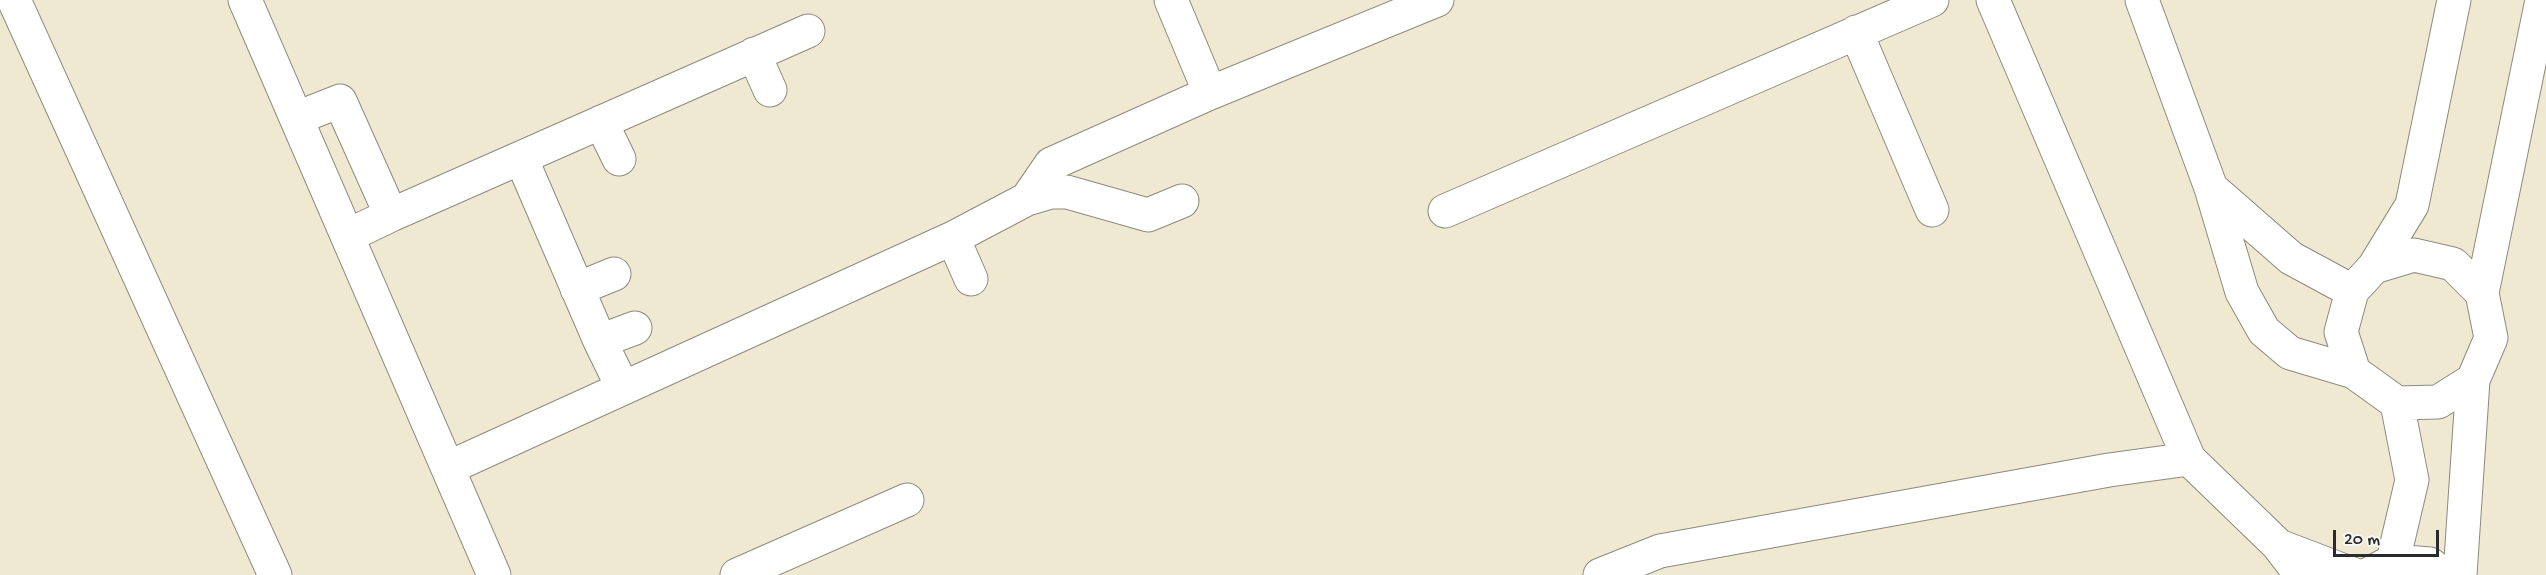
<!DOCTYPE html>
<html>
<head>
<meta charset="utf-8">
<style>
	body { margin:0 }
	#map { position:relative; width:2546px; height:575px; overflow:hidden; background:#efe9d2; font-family:"Gochi Hand",sans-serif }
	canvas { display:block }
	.scale { position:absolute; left:2333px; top:530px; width:106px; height:27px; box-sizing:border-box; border:3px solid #2b2b2b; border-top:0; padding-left:8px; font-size:18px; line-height:21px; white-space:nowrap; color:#2b2b2b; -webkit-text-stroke:4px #f6f6f2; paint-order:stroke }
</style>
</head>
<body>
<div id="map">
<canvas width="2546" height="575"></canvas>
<div class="scale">20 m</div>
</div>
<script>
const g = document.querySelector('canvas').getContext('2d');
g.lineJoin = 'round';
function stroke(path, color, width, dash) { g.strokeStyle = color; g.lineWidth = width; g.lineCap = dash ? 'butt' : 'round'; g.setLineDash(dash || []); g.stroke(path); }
const minor = new Path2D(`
	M14,0L275,575
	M245,0L494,575
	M1171,0L1210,93
	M1993,0L2189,459L2278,545L2301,575
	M2142,0L2211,188L2242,292L2264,331L2290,353L2354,372
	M1856,32L1932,210
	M754,54L770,90
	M297,118L340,101L391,215L347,236
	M601,122L619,159
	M521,158L600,341L623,388
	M2211,188L2291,258L2352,291
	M1027,199L1051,164L1210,93L1437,0
	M1445,211L1932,0
	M391,215L808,31
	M953,238L971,279
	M2374,267L2414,255L2453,264L2482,293L2491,338L2473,380L2438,402L2397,403L2354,372L2341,332L2352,291L2374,267L2412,205L2454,0
	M577,289L614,274
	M2482,293L2542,0
	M600,341L635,328
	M448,468L953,238L1027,199L1051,192H1067L1148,215L1182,201
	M2279,546L2355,575
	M2393,561L2412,480L2397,403
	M737,575L907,500
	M1600,575L1660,551L2109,470L2189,459
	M2367,575L2393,561L2430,564L2443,575
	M2460,575L2473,380`);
stroke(minor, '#8d8a7e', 35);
stroke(minor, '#fff', 33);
</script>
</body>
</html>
